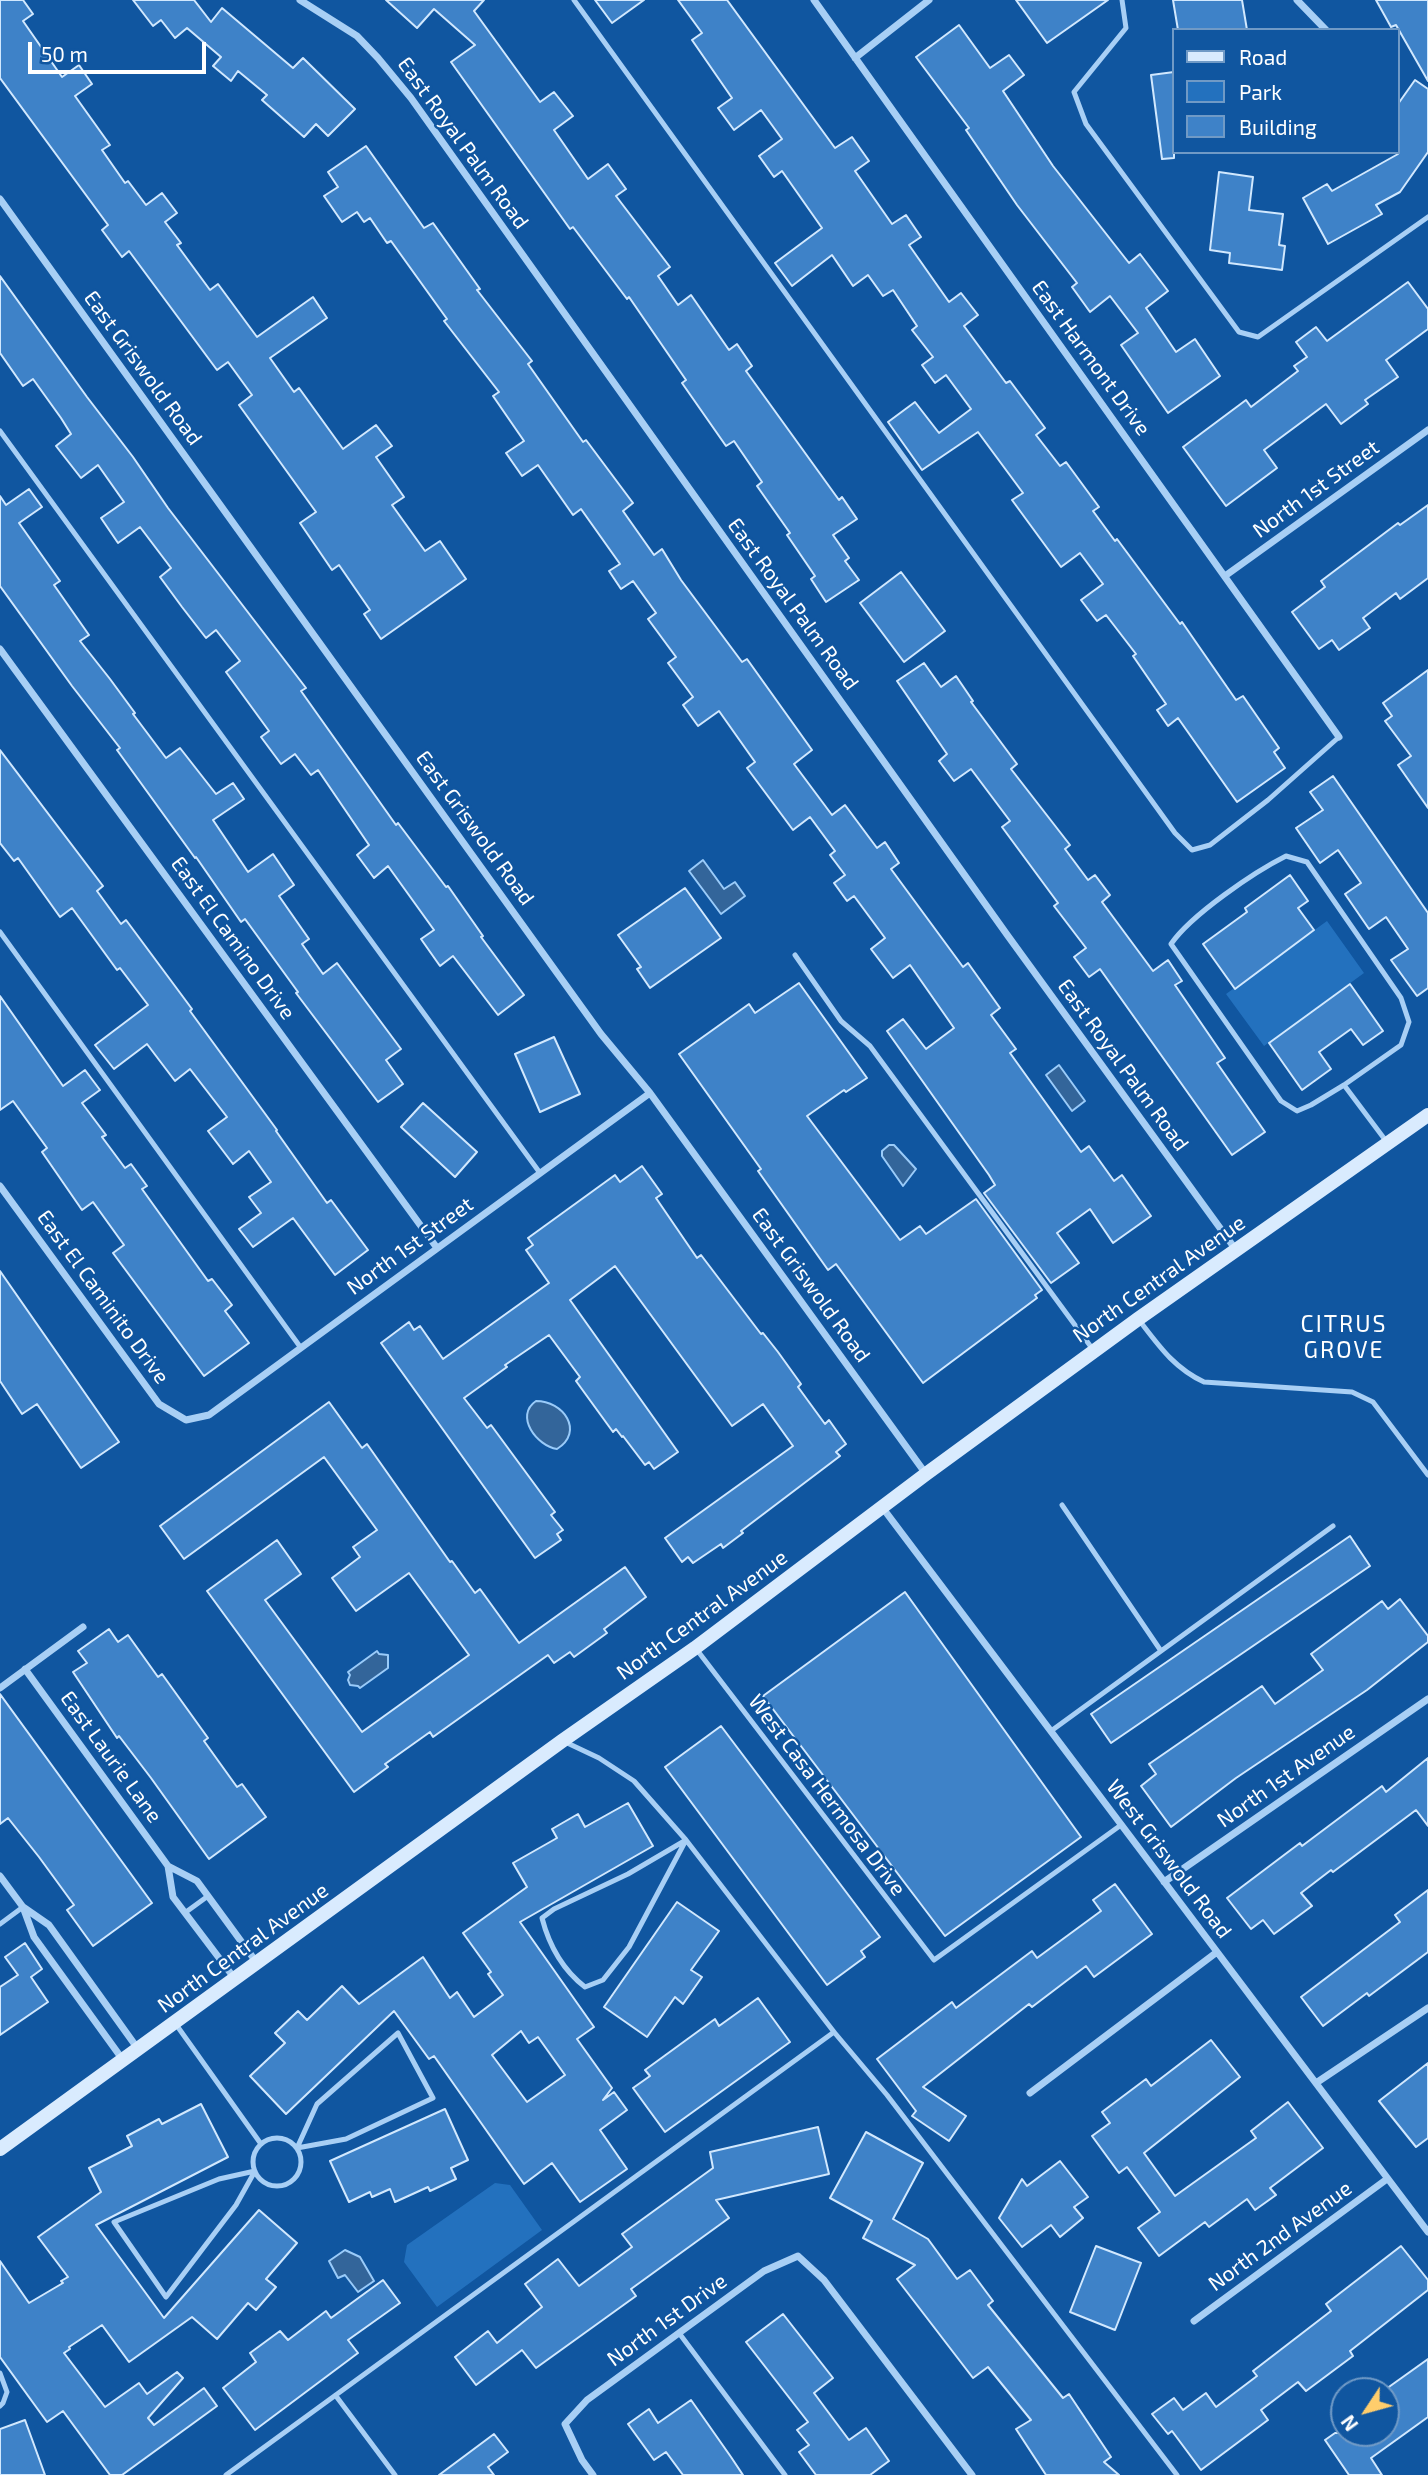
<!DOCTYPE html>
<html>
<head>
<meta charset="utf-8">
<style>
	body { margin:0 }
	#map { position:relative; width:1428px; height:2475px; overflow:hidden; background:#1056a0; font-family:"Exo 2",sans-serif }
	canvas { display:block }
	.legend { position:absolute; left:1172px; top:28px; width:228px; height:126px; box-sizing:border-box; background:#1056a0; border:2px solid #709ac6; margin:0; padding:9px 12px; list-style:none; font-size:21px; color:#fff }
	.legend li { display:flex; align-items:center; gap:14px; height:35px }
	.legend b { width:35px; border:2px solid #709ac6 }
	.north { position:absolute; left:1330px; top:2377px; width:70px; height:70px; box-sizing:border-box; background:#1056a0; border:2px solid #709ac6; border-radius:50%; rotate:234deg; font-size:19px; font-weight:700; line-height:28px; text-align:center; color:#fff }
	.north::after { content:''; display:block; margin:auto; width:24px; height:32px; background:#ffcd6c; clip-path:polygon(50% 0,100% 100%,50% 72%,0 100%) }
	.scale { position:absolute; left:28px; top:42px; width:178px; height:32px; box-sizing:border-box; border:4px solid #fff; border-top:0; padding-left:9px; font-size:21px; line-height:24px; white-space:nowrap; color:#fff; -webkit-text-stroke:5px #1056a0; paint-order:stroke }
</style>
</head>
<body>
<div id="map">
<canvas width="1428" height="2475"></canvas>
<ul class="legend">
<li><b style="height:9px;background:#d9ebfe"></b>Road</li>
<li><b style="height:19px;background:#2371be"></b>Park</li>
<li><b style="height:19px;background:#3e82c8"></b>Building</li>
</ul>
<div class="north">N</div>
<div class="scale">50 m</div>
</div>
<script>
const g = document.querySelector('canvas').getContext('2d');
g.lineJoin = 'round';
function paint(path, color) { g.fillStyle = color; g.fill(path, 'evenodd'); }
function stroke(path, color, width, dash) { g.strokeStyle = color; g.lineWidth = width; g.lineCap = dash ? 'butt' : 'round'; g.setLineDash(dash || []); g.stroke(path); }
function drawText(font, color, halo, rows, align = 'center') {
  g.font = font + ' "Exo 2",sans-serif'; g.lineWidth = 5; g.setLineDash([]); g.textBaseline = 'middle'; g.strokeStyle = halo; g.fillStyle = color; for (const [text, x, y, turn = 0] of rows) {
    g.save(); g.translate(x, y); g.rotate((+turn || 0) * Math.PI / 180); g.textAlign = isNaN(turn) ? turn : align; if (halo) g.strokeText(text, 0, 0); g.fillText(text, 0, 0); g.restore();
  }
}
const green = new Path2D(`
	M1327,921L1364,973L1264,1046L1226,994Z
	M495,2183L510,2185L542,2230L437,2307L404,2262L407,2245Z`);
const water = new Path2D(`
	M703,860L724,889L735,882L745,896L721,914L689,871Z
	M1059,1065L1085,1101L1072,1111L1046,1075Z
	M889,1145H894L916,1169L903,1186L882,1156V1151Z
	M536,1401C563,1401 585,1431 557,1449C537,1446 514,1416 536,1401Z
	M377,1651L379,1654L388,1655V1668L360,1688L358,1686L350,1685L348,1680L350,1675L348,1672Z
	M345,2250L360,2257L374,2281L358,2292L345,2275L338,2278L329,2261Z`);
const building = new Path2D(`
	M0,0H23L33,14L23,21L62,77L79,65L92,84L75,96L110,145L102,150L125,183L128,181L146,205L162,193L177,213L165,222L181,243L177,245L210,290L218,284L257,337L313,297L327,318L270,358L294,392L299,388L343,449L376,425L392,446L376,457L404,497L392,505L425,551L440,541L466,579L381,639L364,614L370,610L339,565L332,570L300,523L316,512L239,405L252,395L228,362L217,370L129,251L122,257L102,230L108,225L0,78Z
	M133,0H194L211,22L222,8L293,68L303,58L355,109L328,136L316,124L304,137L262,100L267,95L238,71L231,81L213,66L221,57L187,28L175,38L161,20L153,26Z
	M386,0H484L474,11L540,102L554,92L573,116L554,130L588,179L608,164L626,189L616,196L670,267L658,276L678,305L691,295L729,350L737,344L752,366L746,371L839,500L842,497L857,519L833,535L849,558L845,561L859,580L826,602L811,579L815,576L787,535L790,533L757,486L762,482L734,441L726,446L682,383L686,380L629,297L627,299L573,227L570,229L451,62L475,45L434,9L417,28Z
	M595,0H644L612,23Z
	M678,0H727L835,148L852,137L869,161L855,171L892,224L906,215L921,237L909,245L949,302L961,293L978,315L964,326L1006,383L1010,381L1045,428L1036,435L1060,466L1066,462L1099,507L1093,511L1115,541L1117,539L1180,624L1182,622L1236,700L1243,696L1279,748L1274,752L1285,768L1237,802L1178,718L1168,726L1157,710L1166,704L1133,656L1136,654L1106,615L1097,621L1081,600L1103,584L1080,553L1061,567L1012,500L1023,493L978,432L922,470L888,422L915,402L939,433L971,409L946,375L935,383L922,365L933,357L912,330L917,326L893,290L883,296L868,275L853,286L832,255L792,286L775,263L822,228L782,171L774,177L759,156L782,139L761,110L734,130L718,108L732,98L692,40L702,33Z
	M1016,0H1108L1047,43Z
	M1173,0H1242L1247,30H1178Z
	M1376,0H1428V81L1396,25L1391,27Z
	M959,25L990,68L1009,55L1024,75L1003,91L1053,166L1129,263L1140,254L1168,291L1146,308L1176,352L1195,339L1220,376L1168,413L1121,345L1138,333L1110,296L1090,312L1072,287L1077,283L1017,205L966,130L969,128L916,57Z
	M1174,72V158L1162,159L1151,75Z
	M1415,80L1428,89V152L1400,192L1376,205L1382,214L1328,244L1303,198L1327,184L1332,191L1398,154V104Z
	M366,146L424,228L433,223L480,289L477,290L532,361L528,364L583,442L586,440L633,503L623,511L654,555L662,549L681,580L742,662L747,659L812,750L794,764L832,815L845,805L877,848L885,842L899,863L891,869L963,967L968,963L1000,1008L991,1015L1016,1049L1010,1053L1081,1152L1089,1146L1114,1181L1122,1175L1151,1216L1113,1243L1090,1209L1057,1233L1079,1263L1051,1283L984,1193L995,1185L989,1175L887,1031L903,1019L926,1049L954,1028L910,965L893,978L871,949L885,938L854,896L847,901L834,883L845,875L830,855L835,851L810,817L793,830L747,768L755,762L719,711L698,726L683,705L693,697L668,663L676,657L648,619L656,613L633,581L621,589L609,571L620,564L581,509L573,515L538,465L522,476L506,453L524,441L493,396L499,392L444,321L447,319L391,241L387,243L370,218L364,222L357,212L342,222L324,196L338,187L328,172Z
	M1219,172L1253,177L1249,210L1283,214L1279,245L1285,246L1282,270L1229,263L1230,253L1210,250Z
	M0,276L87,397L133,457L168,508L306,688L301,691L396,825L398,823L446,887L448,886L483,936L481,937L524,995L498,1015L453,956L440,966L421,939L434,930L388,866L374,878L357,855L369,845L318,770L311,775L295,754L281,764L261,737L269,731L226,672L240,661L216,630L206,638L182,607L160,577L171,568L140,527L118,543L101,518L124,502L98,465L81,478L56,446L71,434L61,418L33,379L23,386L0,353Z
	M1408,282L1428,309V329L1386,360L1398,377L1365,400L1368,404L1341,424L1326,404L1264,450L1277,468L1226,506L1183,447L1246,400L1251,407L1298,371L1294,366L1307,357L1296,342L1316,327L1327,341Z
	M29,489L42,507L19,523L60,581L54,585L89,635L80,641L110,679L135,713L133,714L166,758L180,748L216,794L233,783L244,799L213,820L248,872L273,854L294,885L279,896L309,939L302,944L323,974L337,963L401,1049L386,1060L403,1084L378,1102L296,993L298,992L245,919L241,922L196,857L195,858L117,750L120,748L72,686L0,586V496L6,505Z
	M1428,505V578L1400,599L1396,593L1363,618L1370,628L1339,650L1332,640L1319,649L1292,612L1325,587L1321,581L1398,523L1400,525Z
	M901,572L945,631L904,662L860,603Z
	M924,663L941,687L956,676L973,701L971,702L1017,764L1011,769L1070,845L1065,849L1088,880L1095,875L1110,895L1102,902L1153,971L1168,960L1182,981L1175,985L1225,1058L1217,1063L1265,1132L1232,1155L1100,969L1089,977L1074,957L1086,948L1054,906L1058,903L1002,827L1010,821L971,769L954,781L939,761L947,754L897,681Z
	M1428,670V808L1398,765L1411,756L1385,721L1392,716L1383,703Z
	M0,750L103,886L97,891L121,924L126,920L192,1009L190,1011L277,1130L276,1131L327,1203L331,1200L368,1250L335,1275L293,1218L253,1247L239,1229L261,1213L249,1197L271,1182L249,1151L233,1164L208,1131L227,1117L190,1069L175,1081L147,1044L114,1069L95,1045L148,1005L120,968L117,970L72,908L60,917L18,858L14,861L0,843Z
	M1333,776L1428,913V988L1417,996L1391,960L1408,949L1386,917L1369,929L1345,894L1361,883L1338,850L1320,863L1296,828L1323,810L1310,792Z
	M1290,875L1308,901L1298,908L1314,930L1235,989L1203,944L1247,912L1245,908Z
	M685,888L721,938L650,988L637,969L641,967L618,935Z
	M799,983L867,1078L846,1092L844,1090L807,1116L900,1240L920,1226L926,1234L976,1199L1042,1290L1035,1295L1037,1298L923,1383L836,1264L828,1270L758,1171L761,1169L679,1054L749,1004L755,1013Z
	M1350,984L1383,1031L1363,1045L1351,1029L1319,1052L1331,1069L1302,1090L1269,1043Z
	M0,996L63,1086L85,1070L100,1090L82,1103L106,1135L102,1137L125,1168L131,1164L147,1186L142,1189L208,1281L212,1279L232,1305L225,1311L249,1343L204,1376L113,1253L124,1245L93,1202L82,1210L42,1152L47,1148L13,1101L0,1110Z
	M554,1037L580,1094L540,1112L515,1054Z
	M423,1103L477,1152L455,1177L401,1127Z
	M642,1166L662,1194L656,1198L697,1258L701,1255L761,1334L763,1333L778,1352L801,1384L798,1387L825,1424L829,1420L846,1444L836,1452L840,1456L741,1531L743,1533L723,1548L721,1544L693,1563L688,1557L682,1562L665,1538L793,1446L763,1404L732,1426L615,1266L570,1300L678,1452L654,1469L649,1462L645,1465L623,1436L622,1437L616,1429L613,1432L576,1381L580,1377L549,1335L505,1365L507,1367L464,1398L487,1428L491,1425L555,1512L551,1515L563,1530L557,1534L561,1540L535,1558L381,1343L409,1322L414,1330L420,1326L443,1359L549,1283L526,1250L533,1245L528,1238L615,1175L620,1182Z
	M0,1271L119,1442L81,1468L37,1404L22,1414L0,1381Z
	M329,1402L362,1448L367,1444L450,1562L452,1561L475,1593L480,1589L519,1643L625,1567L646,1597L604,1629L607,1633L574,1657L570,1652L554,1663L548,1655L433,1737L430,1732L385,1764L388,1767L354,1792L207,1591L277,1540L301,1574L265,1600L362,1732L469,1655L409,1573L356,1611L332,1578L360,1557L353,1547L377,1530L324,1457L184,1559L160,1526Z
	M1350,1536L1370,1566L1111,1743L1091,1714Z
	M905,1592L1081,1837L945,1936L763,1696Z
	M1400,1599L1428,1636V1642L1367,1690L1236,1778L1171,1827L1141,1786L1156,1774L1149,1764L1262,1686L1275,1704L1323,1670L1311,1654L1382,1601L1388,1609Z
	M109,1629L118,1642L128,1635L158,1677L162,1674L208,1738L204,1741L237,1787L242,1784L266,1817L209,1859L151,1778L119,1736L117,1738L73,1672L87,1663L78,1651Z
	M0,1694L152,1903L93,1946L67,1910L74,1905L39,1857L8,1818L0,1824Z
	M721,1726L880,1937L861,1951L865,1957L827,1985L665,1767Z
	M1428,1758V1826L1416,1810L1333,1872L1331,1870L1301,1893L1312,1906L1274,1934L1263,1920L1251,1929L1227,1898L1300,1843L1302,1846L1382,1786L1386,1792Z
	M628,1803L653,1846L520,1922L594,2027L577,2039L612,2088L603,2100L614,2092L627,2110L600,2130L627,2169L580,2202L552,2163L524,2184L434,2056L429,2059L394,2011L286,2114L250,2076L285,2043L275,2033L298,2011L307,2020L342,1986L359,2004L423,1957L450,1998L457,1992L474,2017L503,1995L488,1974L491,1972L463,1933L527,1887L513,1863L557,1838L552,1829L578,1814L585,1827ZM521,2031L529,2043L538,2037L565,2075L527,2102L492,2055Z
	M1115,1884L1152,1934L1094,1977L1086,1966L1032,2007L1029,2004L923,2087L966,2116L949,2141L912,2116L916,2111L877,2059L952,2002L956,2008L1032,1951L1037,1958L1101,1911L1093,1900Z
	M1428,1890V1952L1369,1996L1367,1993L1323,2026L1301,1997L1400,1922L1395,1915Z
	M677,1902L719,1931L691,1970L702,1977L683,2004L675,1997L647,2037L604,2007Z
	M25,1943L42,1969L31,1977L48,2002L0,2035V1987L18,1975L5,1957Z
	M758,1998L790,2042L665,2132L633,2088L650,2076L645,2070L715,2019L719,2026Z
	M1211,2040L1240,2077L1144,2153L1175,2196L1256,2138L1251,2131L1288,2102L1323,2148L1270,2188L1276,2195L1255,2210L1247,2199L1209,2227L1205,2222L1159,2256L1138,2228L1160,2212L1127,2167L1119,2173L1092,2136L1110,2123L1102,2112L1146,2079L1151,2086Z
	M1428,2063V2138L1416,2147L1379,2101Z
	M201,2104L228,2157L96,2225L164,2318L259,2210L297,2243L266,2279L276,2287L256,2310L248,2303L217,2339L192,2317L129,2362L102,2325L69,2347L70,2349L64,2353L105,2407L139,2383L147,2394L177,2372L183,2378L148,2418L154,2425L204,2388L217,2406L122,2475H110L63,2411L47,2422L0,2357V2261L29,2303L63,2283L61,2281L68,2277L38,2237L101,2192L89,2168L132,2146L127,2136L159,2119L162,2124Z
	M445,2109L468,2160L451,2168L456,2179L430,2191L428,2187L395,2202L390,2189L372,2197L370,2192L349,2202L330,2161Z
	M818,2127L829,2174L716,2200L729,2218L631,2289L636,2296L536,2368L522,2350L476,2385L455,2357L488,2331L497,2343L542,2307L525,2284L558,2259L579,2286L632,2247L622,2234L713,2168L710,2152Z
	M866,2132L923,2163L893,2219L928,2239L957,2279L970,2270L993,2301L988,2305L1063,2398L1069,2394L1111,2457L1104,2462L1119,2475H1046L1016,2429L1031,2420L988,2367L973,2378L897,2279L915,2265L863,2238L872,2221L830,2198Z
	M1060,2161L1088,2197L1074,2207L1083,2218L1060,2237L1051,2225L1022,2247L999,2218L1022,2179L1027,2186Z
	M1096,2246L1141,2263L1115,2330L1070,2312Z
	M1401,2246L1428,2280V2290L1350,2351L1353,2356L1306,2391L1298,2382L1261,2410L1268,2420L1201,2470L1172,2431L1168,2434L1152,2414L1174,2398L1183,2410L1206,2393L1216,2407L1257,2376L1253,2371L1331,2311L1326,2304Z
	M383,2280L400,2303L348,2340L358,2353L255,2430L223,2388L256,2362L250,2353L280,2331L288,2340L326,2311L331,2318Z
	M783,2314L833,2378L814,2393L849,2440L866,2428L889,2461L870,2475H816L799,2452L809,2445L797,2430L808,2422L746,2342Z
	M1428,2359V2417L1371,2458L1382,2475H1349L1325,2440L1335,2433H1386V2389Z
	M691,2400L731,2457L743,2475H683L666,2452L654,2460L628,2424L649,2409L658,2423Z
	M25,2420L45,2475H0V2429Z
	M494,2434L508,2452L488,2467L494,2475H439Z`);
const lane = new Path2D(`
	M574,0L1175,833L1192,850L1210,845L1268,800L1339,737
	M1122,0L1126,28L1074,92L1086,124L1239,332L1258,337L1428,217
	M0,431L540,1173
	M1286,856L1307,862L1401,998L1409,1022L1401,1045L1344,1085L1311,1105L1297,1111L1281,1101L1171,944C1191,915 1254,872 1286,856Z
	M0,932L301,1348
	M795,955L841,1021L870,1046L1094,1351
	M1344,1085L1386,1141
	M1139,1320C1159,1346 1174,1368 1204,1382L1352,1392L1373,1402L1428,1475
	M1062,1505L1161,1651
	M697,1650L934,1960L1121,1825
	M1051,1731L1333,1526
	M563,1741L599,1758L634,1781L686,1840L834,2032L887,2095L1177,2475
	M686,1840L629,1947L603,1980L585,1987C563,1970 549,1945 542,1918L554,1909L628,1874Z
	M186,1912L208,1896
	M0,1924L23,1907
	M175,2023L261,2144
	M398,2033L433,2098L346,2139L297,2148L317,2104Z
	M253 2162a24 24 0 1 1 48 0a24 24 0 1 1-48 0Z
	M255,2171L236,2205L166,2297L114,2222L219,2179Z
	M679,2333L785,2475
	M0,2373L7,2392L3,2403L0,2406
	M336,2396L395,2475
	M226,2475L834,2032`);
const street = new Path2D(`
	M300,0L357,36L378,58L411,98L1008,936L1236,1250
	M814,0L1339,737
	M1297,0L1326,30
	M855,58L929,0
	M0,199L601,1034L650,1093L926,1474
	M1225,576L1428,430
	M0,649L437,1248
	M0,1186L159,1404L186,1420L209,1415L650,1093
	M882,1507L1428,2232
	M25,1669L168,1866L173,1897L235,1979
	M0,1688L83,1627
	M168,1866L197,1881L257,1963
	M0,1876L23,1907L34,1937L123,2060
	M1164,1882L1428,1699
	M23,1907L49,1925L138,2049
	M1316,2083L1428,2008
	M1030,2093L1217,1952
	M1194,2321L1387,2179
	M593,2475L582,2460L565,2424L587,2400L764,2271L798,2256L824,2280L972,2475`);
const secondary = new Path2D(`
	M0,2149L562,1741L695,1648L926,1474L1138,1319L1428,1115`);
const streetNames = [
	["East Royal Palm Road",463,143,54],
	["East Harmont Drive",1091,358,54],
	["East Griswold Road",143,368,54],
	["North 1st Street",1316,489,-36],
	["East Royal Palm Road",793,604,54],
	["East Griswold Road",475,828,54],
	["East El Camino Drive",233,938,54],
	["East Royal Palm Road",1123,1065,54],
	["North 1st Street",410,1246,-36],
	["North Central Avenue",1159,1279,-35],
	["East Griswold Road",811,1285,54],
	["East El Caminito Drive",103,1297,54],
	["North Central Avenue",702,1615,-36],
	["East Laurie Lane",111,1757,54],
	["North 1st Avenue",1286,1776,-35],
	["West Casa Hermosa Drive",827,1795,53],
	["West Griswold Road",1169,1859,53],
	["North Central Avenue",243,1948,-36],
	["North 2nd Avenue",1280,2236,-36],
	["North 1st Drive",667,2320,-36]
];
const neighbourhoodNames = [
	["CITRUS",1344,1324],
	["GROVE",1344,1350]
];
paint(green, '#2371be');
paint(water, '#33659a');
stroke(water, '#9acbf9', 2);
paint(building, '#3e82c8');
stroke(building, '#d1e8fe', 2);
stroke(lane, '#a8cff5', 5);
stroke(street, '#a8cff5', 7);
stroke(secondary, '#d9ebfe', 14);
drawText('21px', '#fff', '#1056a0', streetNames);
g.letterSpacing = '2px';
drawText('23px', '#fff', '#1056a0', neighbourhoodNames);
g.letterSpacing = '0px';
</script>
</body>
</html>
